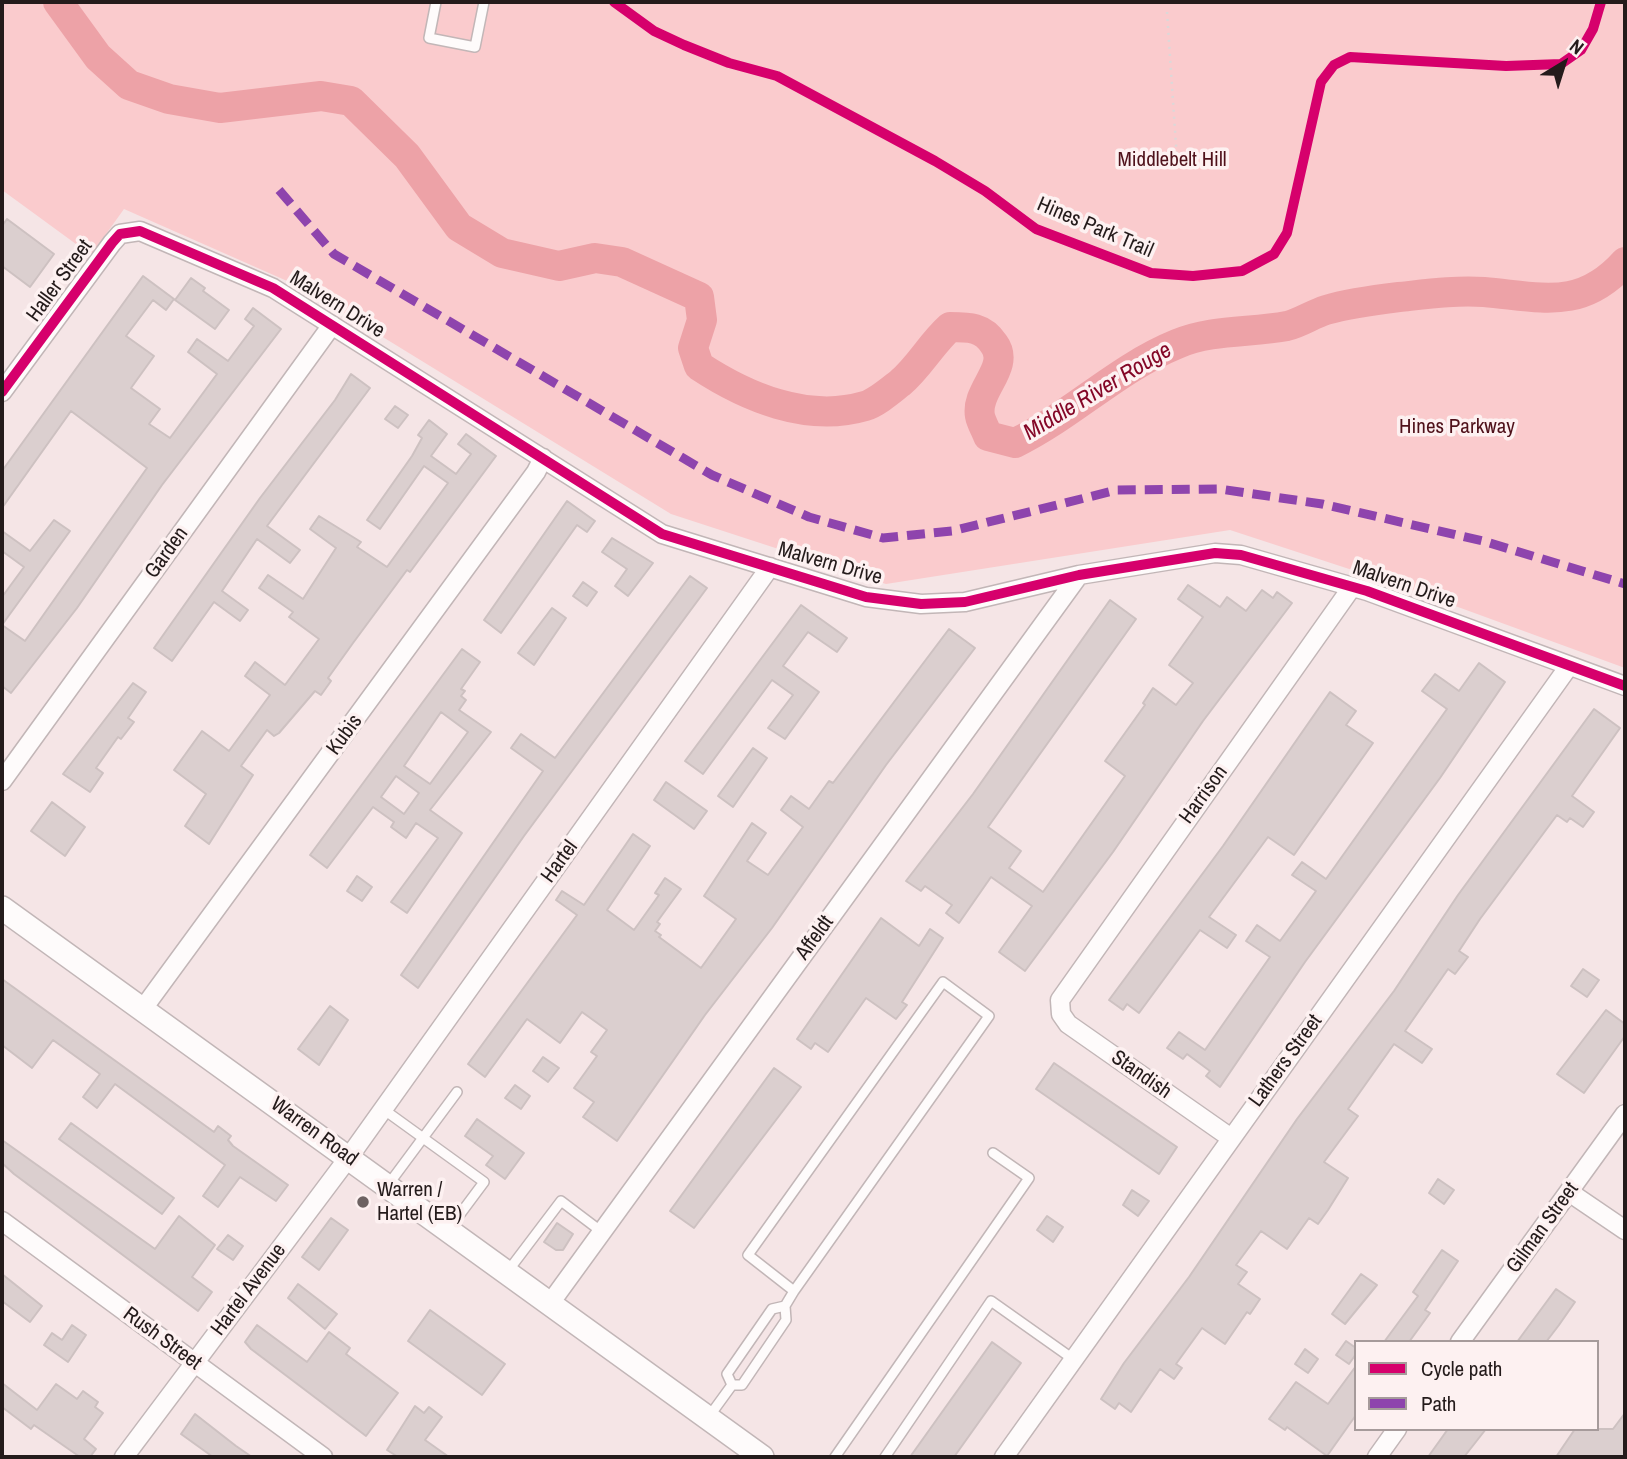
<!DOCTYPE html>
<html>
<head>
<meta charset="utf-8">
<style>
	body { margin:0 }
	#map { position:relative; width:1627px; height:1459px; overflow:hidden; background:#f5e5e6; font-family:"Archivo Narrow",sans-serif }
	canvas { display:block }
	.frame { position:absolute; inset:0; border:4px solid #241b1b; pointer-events:none }
	.legend { position:absolute; left:1354px; top:1340px; width:245px; height:91px; box-sizing:border-box; background:#fdf1f1; border:2px solid #a69b9b; margin:0; padding:9px 12px; list-style:none; font-size:21px; color:#241b1b }
	.legend li { display:flex; align-items:center; gap:14px; height:35px }
	.legend b { width:35px; border:2px solid #a69b9b }
	.north { position:absolute; left:1529px; top:28px; width:70px; height:70px; -webkit-text-stroke:5px #fdf1f1; paint-order:stroke; rotate:38deg; font-size:19px; font-weight:700; line-height:28px; text-align:center; color:#241b1b }
	.north::after { content:''; display:block; margin:auto; width:24px; height:32px; background:#241b1b; clip-path:polygon(50% 0,100% 100%,50% 72%,0 100%) }
</style>
</head>
<body>
<div id="map">
<canvas width="1627" height="1459"></canvas>
<div class="frame"></div>
<ul class="legend">
<li><b style="height:9px;background:#d6006c"></b>Cycle path</li>
<li><b style="height:9px;background:#8e44ad"></b>Path</li>
</ul>
<div class="north">N</div>
</div>
<script>
const g = document.querySelector('canvas').getContext('2d');
g.lineJoin = 'round';
function paint(path, color) { g.fillStyle = color; g.fill(path, 'evenodd'); }
function stroke(path, color, width, dash) { g.strokeStyle = color; g.lineWidth = width; g.lineCap = dash ? 'butt' : 'round'; g.setLineDash(dash || []); g.stroke(path); }
function drawText(font, color, halo, rows, align = 'center') {
  g.font = font + ' "Archivo Narrow",sans-serif'; g.lineWidth = 7; g.setLineDash([]); g.textBaseline = 'middle'; g.strokeStyle = halo; g.fillStyle = color; for (const [text, x, y, turn = 0] of rows) {
    g.save(); g.translate(x, y); g.rotate((+turn || 0) * Math.PI / 180); g.textAlign = isNaN(turn) ? turn : align; if (halo) g.strokeText(text, 0, 0); g.fillText(text, 0, 0); g.restore();
  }
}
const green = new Path2D(`
	M2,2H1625V668L1395,584L1230,530L886,584L671,514L303,288L124,209L91,255L2,190Z`);
const river = new Path2D(`
	M58,2L98,57L129,85L169,99L220,108L321,96L351,101L407,156L459,227L502,253L559,266L595,258L622,262L699,297L702,320L693,348L699,366C746,397 807,423 865,406C876,403 891,390 900,383C919,367 931,344 950,327C969,327 983,327 994,344C1011,367 975,390 980,416C981,422 986,430 988,436L1015,443C1072,415 1118,368 1177,344C1212,329 1251,333 1287,326C1300,323 1313,314 1326,310C1350,303 1374,300 1399,297C1427,294 1456,290 1484,292C1542,297 1581,311 1625,262`);
const building = new Path2D(`
	M7,219L54,254L30,287L2,266V226Z
	M143,276L174,299L166,310L153,300L126,336L154,356L131,388L160,409L149,424L170,438L217,374L188,352L197,339L228,361L254,326L245,319L253,308L281,329L162,485L77,608L11,693L2,686V597L24,567L2,551V531L30,551L54,520L70,531L2,625L25,641L147,468L71,411L2,508V471Z
	M191,278L205,288L203,291L229,310L215,329L175,300Z
	M351,374L370,388L267,526L300,550L290,563L257,539L222,591L248,610L240,621L214,602L172,661L154,648L260,498L335,400Z
	M395,406L408,415L398,428L385,419Z
	M429,420L447,434L431,456L456,474L471,454L458,444L466,434L496,456L410,572L407,570L353,643L328,678L331,681L321,695L315,691L279,733L274,736L267,730L241,766L253,775L209,844L185,826L206,794L174,770L202,731L229,751L270,695L245,676L255,662L285,685L319,639L289,617L293,612L259,588L268,575L303,599L336,548L310,529L319,516L361,542L357,547L387,567L448,483L424,466L380,529L367,520L412,456L422,438L418,435Z
	M567,501L595,521L587,532L577,525L501,633L484,620Z
	M612,538L653,563L628,596L615,586L627,569L602,552Z
	M690,576L707,588L524,836L418,988L401,975L543,771L511,748L521,734L555,758Z
	M583,582L597,592L587,606L573,596Z
	M1188,585L1220,607L1227,597L1246,611L1262,590L1273,598L1277,592L1292,603L1203,721L1113,852L1025,971L999,952L1032,906L991,877L959,923L946,913L952,905L925,886L921,891L906,881L973,794L1110,600L1136,619L988,827L1021,851L1009,868L1043,892L1125,776L1105,761L1145,705L1143,703L1153,688L1176,705L1193,683L1169,665L1203,617L1178,599Z
	M801,605L847,638L837,652L808,632L783,666L819,692L785,739L768,728L793,695L772,680L703,774L685,761Z
	M552,608L566,618L534,665L518,653Z
	M949,629L975,648L886,765L772,928L705,1015L617,1141L583,1117L594,1102L574,1088L597,1056L591,1052L607,1030L582,1012L560,1043L527,1019L485,1077L468,1064L577,915L556,900L562,891L584,905L633,834L650,846L607,910L634,930L659,895L655,893L665,878L681,889L657,922L660,924L655,931L661,935L659,937L701,968L736,919L704,896L752,823L766,833L747,861L768,875L803,827L781,810L791,796L809,809L829,781L833,783Z
	M462,649L480,662L461,689L465,691L461,696L466,700L459,710L491,732L430,810L462,833L407,913L391,902L438,838L416,823L406,838L391,827L394,822L373,807L327,868L310,855ZM441,712L468,732L430,784L404,766ZM396,776L419,793L404,814L381,797Z
	M1479,663L1505,682L1440,778L1305,962L1220,1087L1206,1076L1210,1071L1187,1054L1183,1059L1167,1048L1179,1032L1205,1050L1270,957L1246,941L1257,925L1280,941L1316,891L1292,875L1302,862L1326,879L1447,709L1422,691L1435,674L1459,691Z
	M133,683L146,692L128,718L134,722L121,739L118,737L96,768L103,773L90,792L63,774Z
	M1330,692L1356,711L1346,725L1373,743L1294,855L1268,837L1209,917L1236,935L1227,948L1200,930L1139,1013L1127,1004L1123,1010L1109,1000L1223,846Z
	M1594,709L1620,728L1572,796L1594,812L1583,827L1570,818L1567,822L1557,815L1480,919L1459,951L1468,957L1455,974L1448,969L1405,1031L1432,1049L1422,1063L1394,1044L1348,1109L1358,1116L1324,1162L1348,1178L1328,1210L1318,1224L1309,1218L1287,1249L1261,1231L1236,1265L1247,1272L1238,1284L1260,1299L1250,1314L1247,1312L1225,1344L1202,1328L1176,1364L1182,1368L1174,1379L1160,1369L1131,1412L1119,1403L1115,1409L1101,1399L1124,1363L1189,1277L1297,1119L1394,991L1458,895Z
	M753,748L767,758L733,807L718,796Z
	M666,782L707,811L694,829L654,800Z
	M52,802L85,827L65,856L31,831Z
	M357,876L372,887L362,901L347,891Z
	M881,918L919,946L930,929L943,938L902,1002L907,1005L896,1019L866,998L828,1052L815,1043L811,1049L797,1039Z
	M1583,969L1599,980L1587,997L1571,986Z
	M2,979L214,1132L218,1126L231,1136L228,1140L233,1146L288,1185L276,1201L240,1177L218,1207L203,1196L225,1165L115,1084L97,1108L83,1097L100,1074L53,1040L32,1068L2,1045Z
	M330,1006L348,1020L319,1065L298,1049Z
	M1606,1010L1625,1024V1036L1584,1093L1557,1074Z
	M543,1057L559,1068L548,1082L533,1071Z
	M1054,1063L1177,1147L1159,1174L1036,1089Z
	M774,1068L801,1087L694,1228L670,1211Z
	M515,1085L530,1096L521,1109L505,1098Z
	M477,1119L524,1153L505,1179L486,1165L493,1156L465,1136Z
	M71,1123L174,1198L162,1214L59,1139Z
	M2,1140L155,1249L179,1216L215,1245L192,1277L212,1292L198,1311L14,1174L2,1163Z
	M1438,1179L1454,1190L1444,1204L1429,1193Z
	M1132,1190L1149,1201L1138,1216L1123,1205Z
	M1047,1216L1063,1227L1053,1242L1037,1230Z
	M331,1218L348,1230L319,1270L302,1257Z
	M557,1223L573,1234L563,1250H556L544,1242Z
	M228,1235L243,1246L233,1260L217,1249Z
	M1442,1250L1458,1261L1425,1310L1430,1313L1409,1342H1384L1418,1296L1413,1292Z
	M2,1274L42,1306L30,1322L2,1301Z
	M1361,1274L1377,1285L1345,1324L1332,1314Z
	M298,1284L337,1314L325,1329L288,1298Z
	M1556,1289L1575,1302L1559,1325L1546,1342H1517Z
	M430,1310L505,1364L482,1395L408,1341Z
	M72,1325L86,1335L68,1362L44,1345L52,1333L62,1340Z
	M257,1325L307,1362L329,1332L350,1348L346,1354L398,1393L366,1436L251,1349L245,1342Z
	M1346,1341L1356,1348V1354L1349,1364L1336,1355Z
	M992,1342L1021,1363L954,1457H910Z
	M1305,1349L1318,1359L1308,1373L1295,1364Z
	M1356,1366V1415L1327,1456L1287,1427L1285,1430L1269,1419L1296,1382L1328,1404Z
	M2,1383L37,1410L56,1384L77,1399L83,1391L98,1402L95,1407L103,1413L84,1439L96,1449L90,1457H80L34,1425L31,1429L2,1407Z
	M415,1406L424,1413L429,1407L442,1417L425,1440L449,1457H398L387,1450Z
	M1625,1413V1457H1556L1575,1429H1613Z
	M195,1414L236,1446L252,1457H213L181,1434Z
	M1448,1429H1486L1464,1457H1428Z`);
const path = new Path2D(`
	M1167,12L1177,160`);
const service = new Path2D(`
	M436,2L429,38L475,47L484,2
	M383,1109L484,1182L449,1229
	M388,1185L457,1092
	M508,1271L561,1201L602,1232
	M732,1385H742L786,1320L785,1306L794,1291L989,1016L943,982L748,1255L794,1291
	M732,1385L727,1374L772,1309L785,1306
	M708,1418L732,1385
	M835,1457L1029,1178L993,1153
	M885,1457L991,1301L1073,1359`);
const minor = new Path2D(`
	M2,392L112,243L120,234L140,231L273,288L662,534L866,597L921,604L965,602L1079,575L1215,553L1241,555L1367,591L1625,686
	M2,781L332,325
	M142,1010L536,472L543,458
	M1231,1138L1068,1024L1061,1014L1060,1000L1352,587
	M1569,1192L1625,1230
	M2,1221L323,1457
	M551,1302L1079,575
	M1460,1342L1625,1114
	M124,1457L349,1157L770,567
	M1004,1457L1569,666
	M1377,1457L1397,1429`);
const secondary = new Path2D(`
	M2,908L762,1457`);
const quiet = new Path2D(`
	M279,190L334,254L712,475L809,517L883,538L952,531L1117,490L1220,489L1322,504L1483,541L1625,584`);
const cycleway = new Path2D(`
	M614,2L654,31L684,45L729,63L777,76L935,161L985,191L1036,229L1151,273L1193,276L1242,271L1274,254L1287,233L1321,82L1334,65L1350,57L1506,66L1561,64L1581,50L1593,29L1601,2
	M2,392L112,243L120,234L140,231L273,288L662,534L866,597L921,604L965,602L1079,575L1215,553L1241,555L1367,591L1625,686`);
const markers = [
	[363,1202,7,"#6d6262"]
];
const parkNames = [
	["Middlebelt Hill",1172,160],
	["Hines Parkway",1457,427]
];
const streetNames = [
	["Hines Park Trail",1095,228,23],
	["Haller Street",60,281,-54],
	["Malvern Drive",337,305,32],
	["Garden",167,553,-54],
	["Malvern Drive",830,564,16],
	["Malvern Drive",1404,585,19],
	["Kubis",345,735,-54],
	["Harrison",1204,795,-54],
	["Hartel",560,862,-54],
	["Affeldt",815,938,-54],
	["Lathers Street",1286,1061,-54],
	["Standish",1141,1075,35],
	["Warren Road",314,1132,36],
	["Gilman Street",1543,1228,-54],
	["Hartel Avenue",249,1290,-53],
	["Rush Street",162,1339,36]
];
const poiNames = [
	["Warren /",377,1190],
	["Hartel (EB)",377,1214]
];
const waterNames = [
	["Middle River Rouge",1098,392,-31]
];
paint(green, '#facbcd');
stroke(river, '#eda2a7', 30);
paint(building, '#dbcfcf');
stroke(building, '#cdc1c1', 2);
stroke(service, '#c2b6b7', 12);
stroke(minor, '#c2b6b7', 21);
stroke(secondary, '#c2b6b7', 26);
stroke(path, '#dcd8d8', 2.5, [2, 5]);
stroke(service, '#fefbfb', 9);
stroke(minor, '#fefbfb', 18);
stroke(secondary, '#fefbfb', 23);
stroke(quiet, '#8e44ad', 9, [18, 9]);
stroke(cycleway, '#d6006c', 10);
for (const [x, y, r, color] of markers) { const dot = new Path2D(); dot.arc(x, y, r, 0, 2 * Math.PI); g.fillStyle = color; g.fill(dot); stroke(dot, '#fdf1f1', 2.5); }
drawText('21px', '#4f111a', '#fdf1f1', parkNames);
drawText('21px', '#241b1b', '#fdf1f1', streetNames);
drawText('21px', '#241b1b', '#fdf1f1', poiNames, 'left');
drawText('italic 23px', '#840727', '#fdf1f1', waterNames);
</script>
</body>
</html>
